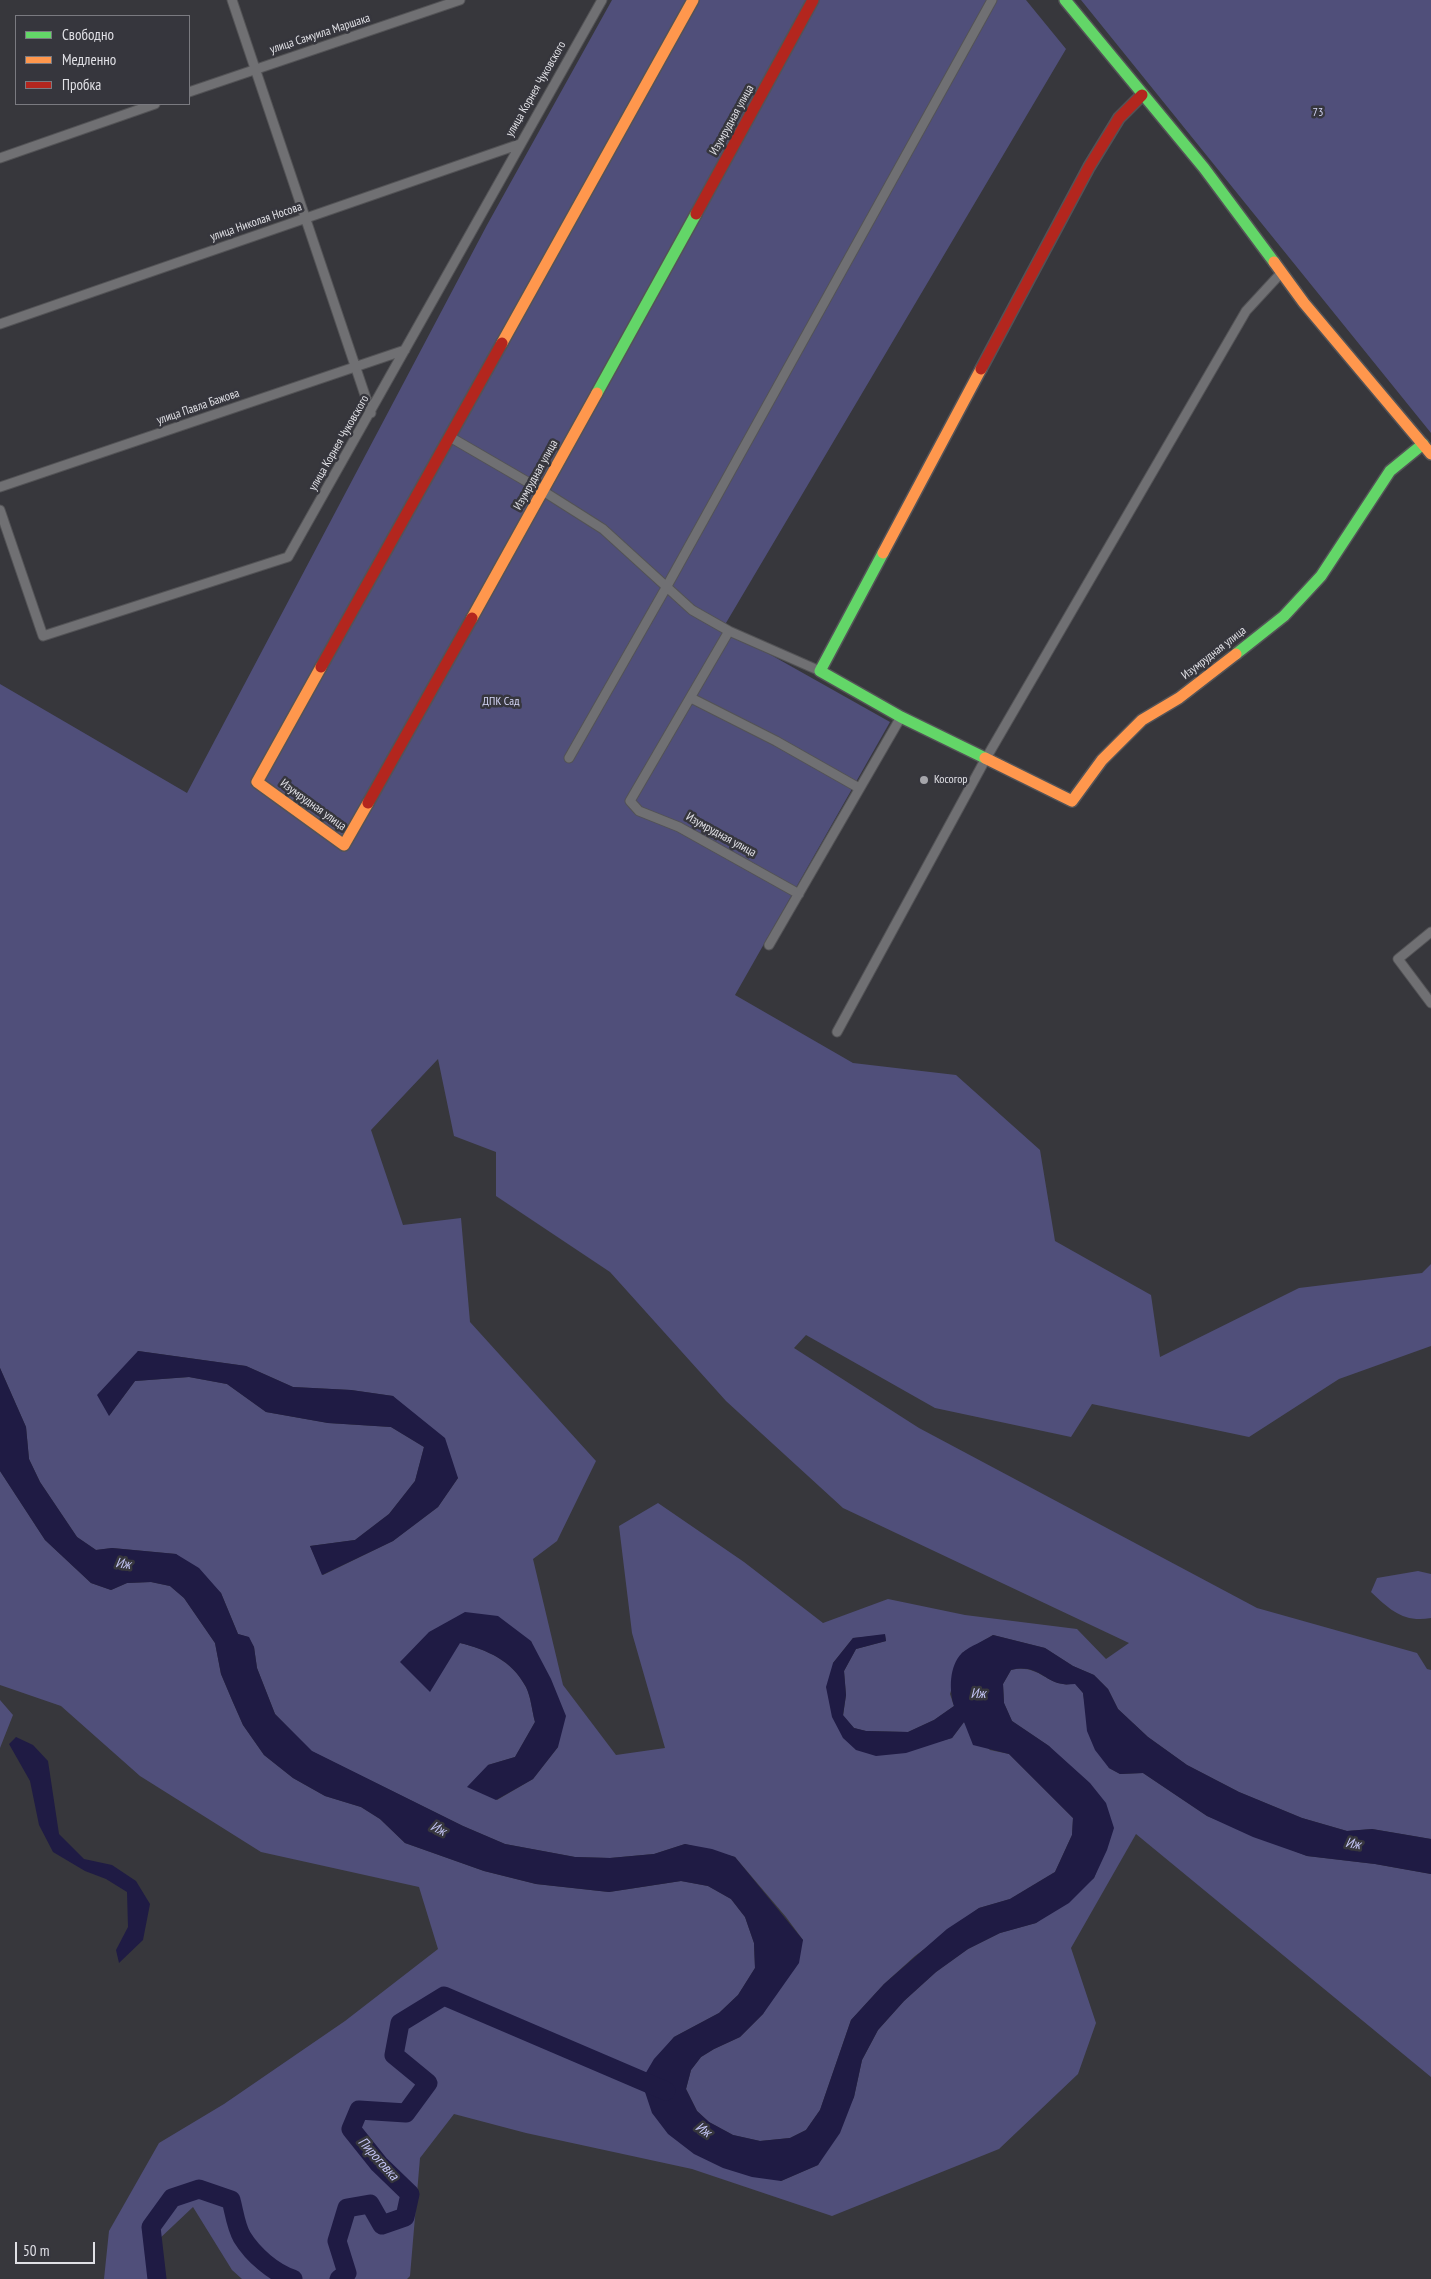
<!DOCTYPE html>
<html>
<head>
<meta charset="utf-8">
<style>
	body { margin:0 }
	#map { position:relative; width:1431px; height:2279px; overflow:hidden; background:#37373c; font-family:"PT Sans Narrow",sans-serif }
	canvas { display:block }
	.legend { position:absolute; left:15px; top:15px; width:175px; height:90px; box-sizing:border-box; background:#36363d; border:1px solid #7a7a80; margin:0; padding:6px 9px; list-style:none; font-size:15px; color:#e0e0e5 }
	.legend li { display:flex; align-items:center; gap:10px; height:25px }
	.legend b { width:25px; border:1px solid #7a7a80 }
	.scale { position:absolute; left:15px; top:2242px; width:80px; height:22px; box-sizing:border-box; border:2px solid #e0e0e5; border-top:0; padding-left:6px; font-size:15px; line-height:18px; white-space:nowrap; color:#e0e0e5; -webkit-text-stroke:4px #36363d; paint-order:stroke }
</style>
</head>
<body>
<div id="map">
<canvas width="1431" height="2279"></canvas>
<ul class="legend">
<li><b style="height:6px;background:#63d668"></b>Свободно</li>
<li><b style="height:6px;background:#ff974d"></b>Медленно</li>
<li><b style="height:6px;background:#b3261e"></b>Пробка</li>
</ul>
<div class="scale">50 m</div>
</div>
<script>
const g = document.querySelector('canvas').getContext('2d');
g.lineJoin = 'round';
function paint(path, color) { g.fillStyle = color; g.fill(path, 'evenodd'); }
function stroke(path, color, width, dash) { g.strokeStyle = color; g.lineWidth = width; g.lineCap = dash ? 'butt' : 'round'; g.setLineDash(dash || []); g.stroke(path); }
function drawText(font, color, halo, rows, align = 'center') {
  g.font = font + ' "PT Sans Narrow",sans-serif'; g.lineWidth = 5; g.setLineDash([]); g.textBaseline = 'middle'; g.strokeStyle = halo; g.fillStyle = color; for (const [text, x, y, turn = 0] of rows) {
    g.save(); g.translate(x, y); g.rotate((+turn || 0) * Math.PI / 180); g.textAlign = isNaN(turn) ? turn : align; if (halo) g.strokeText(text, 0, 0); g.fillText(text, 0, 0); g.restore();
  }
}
const green = new Path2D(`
	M612,0H1026L1066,49L723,628L890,722L735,995L853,1063L956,1075L1040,1150L1055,1241L1151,1295L1160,1357L1299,1288L1422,1273L1431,1264V1346L1339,1379L1249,1437L1092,1404L1071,1437L935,1408L806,1335L794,1348L919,1428L1257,1608L1417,1653L1427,1669L1431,1670V1839L1372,1829L1347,1831L1302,1818L1239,1792L1187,1765L1148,1737L1118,1709L1108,1689L1094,1675L1073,1666L1045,1648L993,1635L962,1653L950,1694L954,1706L934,1720L908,1732L866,1731L854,1728L843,1716L846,1695L844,1671L856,1649L886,1641L885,1635L853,1638L833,1663L843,1738L936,1742L952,1738L964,1722L990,1750L1009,1754L1073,1818L1072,1835L1055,1872L1010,1899L979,1908L915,1956L884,1984L851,2020L820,2110L806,2130L790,2138L760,2141L733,2135L709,2122L697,2111L686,2089L691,2070L701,2057L714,2049L740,2037L763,2014L803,1940L786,1917L735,1857L685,1844L654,1854L610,1858L575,1857L505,1844L463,1826L311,1751L275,1714L257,1668L254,1647L248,1637L238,1634L221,1593L176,1554L112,1548L96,1550L77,1537L40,1482L29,1459L26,1427L0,1368V684L187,793L487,225ZM438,1059L454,1136L496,1152V1196L610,1272L726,1401L843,1508L1129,1643L1106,1659L1077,1629L965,1615L888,1599L823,1623L744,1562L658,1503L619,1526L632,1633L665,1748L616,1755L563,1685L533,1559L557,1541L596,1461L470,1322L461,1218L403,1225L371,1130ZM138,1351L246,1366L293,1387L351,1390L393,1396L458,1478L438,1507L393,1541L323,1575L310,1546L355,1540L389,1514L415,1481L424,1447L391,1427L328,1423L266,1412L227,1384L189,1377L135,1381L109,1416ZM531,1641L558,1747L533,1779L497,1800L488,1765L515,1757L535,1722C532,1711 531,1697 526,1687C512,1660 487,1650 460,1643Z
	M1081,0H1431V433Z
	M0,1471L45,1540L91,1583L111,1590L127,1583L151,1582L170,1586L184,1598L215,1643L221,1674L232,1700L243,1725L264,1755L293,1778L325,1796L361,1807L380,1819L405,1843L484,1871L536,1884L609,1892L681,1881L708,1886L731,1899L745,1917L754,1943L755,1968L738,1995L719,2013L674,2037L644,2076L781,2181L818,2165L854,2097L862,2060L878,2030L904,2001L936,1972L968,1949L1000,1933L1036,1923L1094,1878L1113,1828L1049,1746L1012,1721L1004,1703L1003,1684L1011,1670C1037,1664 1045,1682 1063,1684C1066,1685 1071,1684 1075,1683L1083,1693L1086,1711L1109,1768L1120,1774L1143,1773L1207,1816L1307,1856L1375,1864L1431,1874V2077L1136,1834L1071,1948L1096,2023L1078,2074L999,2149L832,2216L692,2169L526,2133L454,2114L420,2158L410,2276L407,2279H242L232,2270L193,2207L157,2241L162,2279H104L109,2231L159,2143L224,2104L345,2021L438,1949L419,1887L261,1852L140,1776L61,1706L0,1685Z
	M1418,1571L1431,1574V1618C1404,1623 1390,1610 1371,1592L1377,1578Z
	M0,1700L13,1715L0,1748Z`);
const water = new Path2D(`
	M138,1351L246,1366L293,1387L351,1390L393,1396L445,1438L458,1478L438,1507L393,1541L322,1575L310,1546L355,1540L389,1514L415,1481L424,1447L391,1427L328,1423L266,1412L227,1384L189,1377L135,1381L109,1416L97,1395Z
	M0,1368L26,1427L29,1459L40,1482L77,1537L96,1550L112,1548L176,1554L199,1568L221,1593L238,1634L249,1637L254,1647L257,1668L275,1714L312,1751L463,1826L505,1844L575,1857L610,1858L654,1854L685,1844L712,1849L735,1857L803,1940L799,1963L763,2014L740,2037L714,2049L701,2057L691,2070L686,2089L697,2111L709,2122L733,2135L760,2141L790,2138L806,2130L820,2110L851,2020L884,1984L947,1929L979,1908L1010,1899L1055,1872L1072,1835L1073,1818L1009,1754L973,1745L964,1722L952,1738L906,1753L876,1756L856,1750L843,1738L832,1717L826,1687L833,1663L853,1638L885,1634L886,1641L856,1649L844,1671L846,1695L843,1715L854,1728L866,1731L908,1732L934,1720L954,1706C949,1690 949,1666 962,1653C970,1646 984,1641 993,1635L1045,1648L1073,1666L1094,1675L1108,1689L1118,1709L1148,1737L1187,1765L1239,1792L1302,1818L1347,1831L1372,1829L1431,1839V1874L1375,1864L1307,1856L1253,1837L1207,1816L1143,1773L1120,1774L1109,1768L1095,1750L1087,1731L1083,1693L1075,1684C1071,1684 1066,1685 1063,1684C1045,1682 1037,1663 1011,1670L1003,1684L1004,1703L1012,1721L1049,1746L1090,1783L1106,1803L1114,1828L1107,1850L1094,1878L1069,1903L1036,1923L1000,1933L968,1949L936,1972L904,2001L878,2030L862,2060L854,2097L840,2133L818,2165L781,2181L752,2177L723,2168L694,2154L668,2134L652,2113L644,2089V2076L654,2059L674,2037L719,2013L738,1995L755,1968L754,1943L745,1917L731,1899L708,1886L681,1881L609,1892L536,1884L484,1871L405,1843L380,1819L361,1807L325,1796L293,1778L264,1755L243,1725L232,1700L221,1674L215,1643L184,1598L170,1586L151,1582L127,1583L111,1590L91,1583L45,1540L0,1471Z
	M465,1612L498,1616L531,1641L551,1679L566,1716L558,1747L533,1779L496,1800L467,1787L488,1765L515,1757L535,1722C532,1711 531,1697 526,1687C512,1660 487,1650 460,1643L430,1692L400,1662L429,1632Z
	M16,1737L33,1745L48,1761L59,1834L84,1859L112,1865L136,1881L150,1904L143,1940L119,1963L116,1950L128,1927L127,1892L106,1879L85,1871L53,1852L39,1825L30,1781L9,1744Z`);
const river = new Path2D(`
	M157,2279L151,2227L172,2198L199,2189L231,2200C234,2211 236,2227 242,2237C253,2255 274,2273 293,2279
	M339,2279L347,2273L337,2241L347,2208L370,2204L382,2225L405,2217L410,2194L379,2164L351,2129L359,2110L406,2113L428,2083L394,2055L400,2023L444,1996L666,2091`);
const street = new Path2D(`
	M232,0L371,413
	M189,92L460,0
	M0,158L155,104
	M0,324L520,144
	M450,437L543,491L603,529L692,610L729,631L820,671
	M0,487L405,350
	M0,510L43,636L288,557L602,0
	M729,631L630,801L639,811L679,827L799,894
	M691,698L776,741L859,788
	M569,758L667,586L992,0
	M1431,932L1398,959L1431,1003
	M769,945L901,717
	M837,1032L985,760L1246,311L1282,272`);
const fast = new Path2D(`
	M1065,0L1204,168L1274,262
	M597,393L696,214
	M883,553L820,671L901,717L985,758
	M1236,654L1284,616L1321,576L1390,471L1423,444`);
const slow = new Path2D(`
	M1274,262L1304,303L1431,454
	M502,343L693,0
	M883,553L981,369
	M472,618L597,393
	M321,667L257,782L344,845L368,803
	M985,758L1072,801L1102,760L1142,720L1179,698L1236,654`);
const jam = new Path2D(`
	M696,214L813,0
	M981,369L1089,167L1119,118L1142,95
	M321,667L502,343
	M368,803L472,618`);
const markers = [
	[924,780,5,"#a5a5aa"]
];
const streetNames = [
	["улица Самуила Маршака",320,34,-18],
	["улица Корнея Чуковского",536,89,-60],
	["Изумрудная улица",732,120,-61],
	["улица Николая Носова",256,222,-19],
	["улица Павла Бажова",198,407,-19],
	["улица Корнея Чуковского",339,443,-60],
	["Изумрудная улица",536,475,-61],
	["Изумрудная улица",1214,653,-38],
	["Изумрудная улица",313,805,36],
	["Изумрудная улица",721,835,29]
];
const parkNames = [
	["73",1318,113],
	["ДПК Сад",501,702]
];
const poiNames = [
	["Косогор",934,780]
];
const waterNames = [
	["Иж",123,1564,8],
	["Иж",978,1694],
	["Иж",438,1829,26],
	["Иж",1353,1844,10],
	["Иж",703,2130,35],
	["Пироговка",378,2159,48]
];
paint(green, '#504f7a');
paint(water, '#1f1b44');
stroke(river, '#1f1b44', 19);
stroke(street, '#535356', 11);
stroke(fast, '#535356', 14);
stroke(slow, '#535356', 14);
stroke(jam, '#535356', 14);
stroke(street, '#707073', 9);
stroke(fast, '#63d668', 11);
stroke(slow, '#ff974d', 11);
stroke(jam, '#b3261e', 11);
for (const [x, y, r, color] of markers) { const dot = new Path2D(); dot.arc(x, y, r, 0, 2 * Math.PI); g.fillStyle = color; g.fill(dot); stroke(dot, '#36363d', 2); }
drawText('12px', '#e0e0e5', '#36363d', streetNames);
drawText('12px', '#d4d5f5', '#36363d', parkNames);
drawText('12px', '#e0e0e5', '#36363d', poiNames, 'left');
drawText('italic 14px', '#c4c5f5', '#36363d', waterNames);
</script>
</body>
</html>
